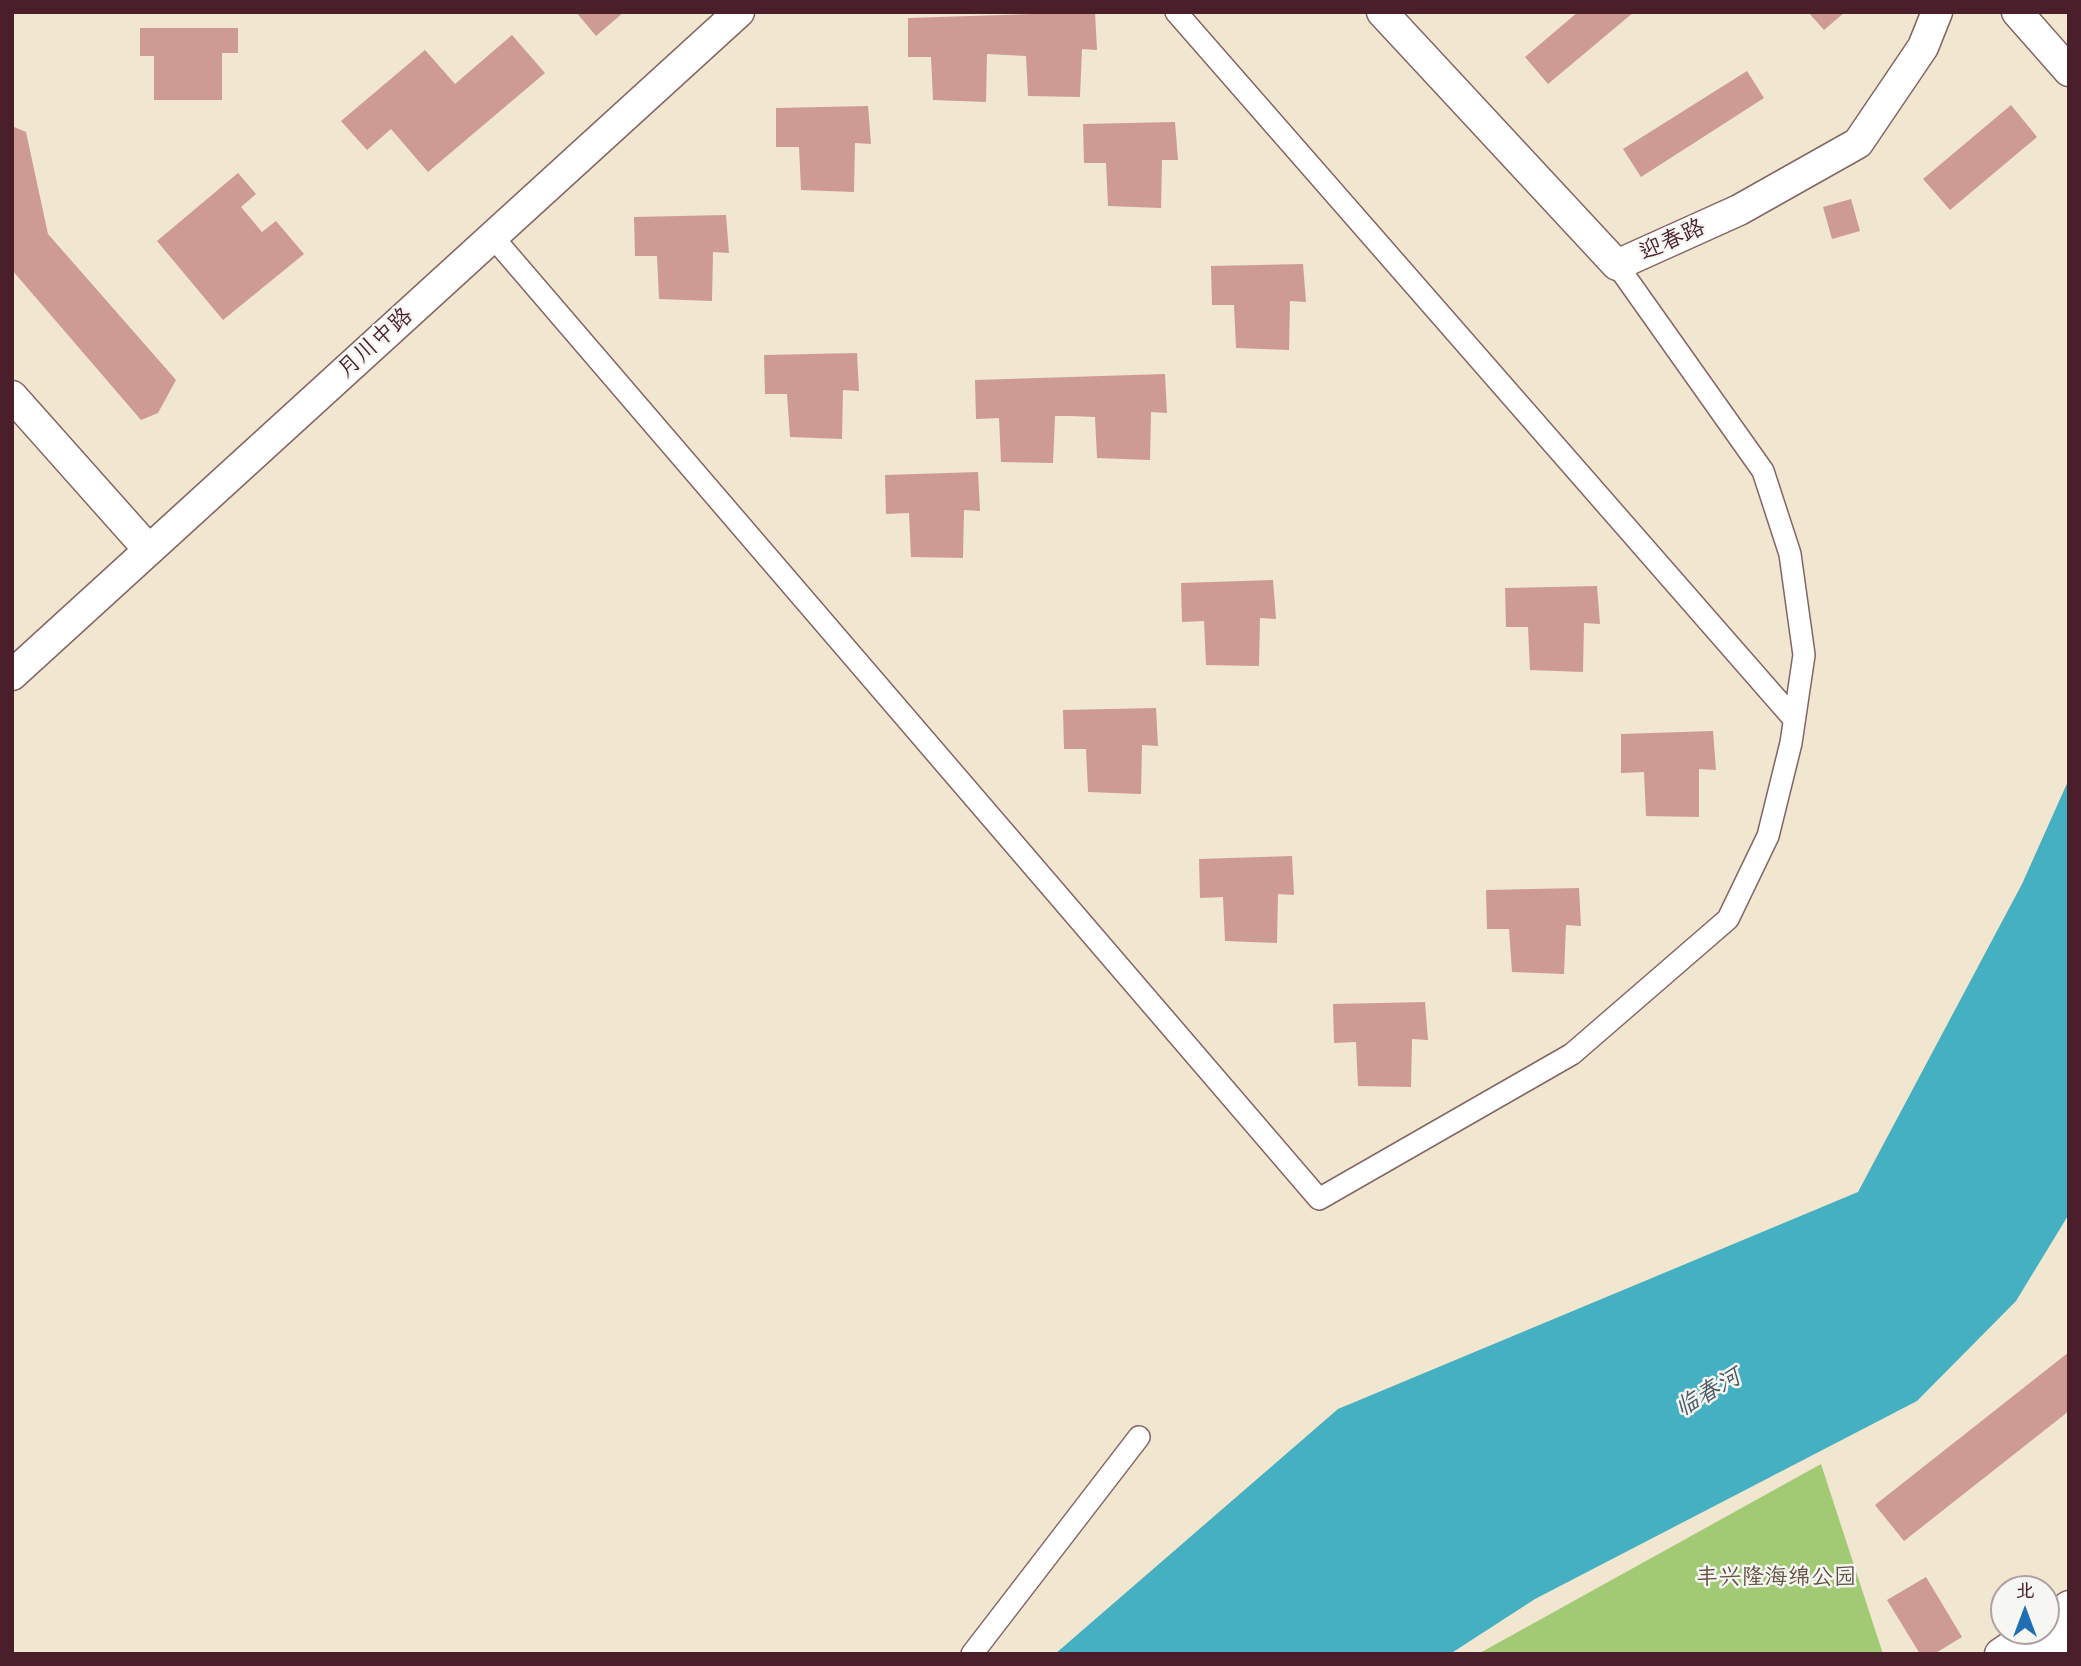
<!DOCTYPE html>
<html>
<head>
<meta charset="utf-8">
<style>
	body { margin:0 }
	#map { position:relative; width:2081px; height:1666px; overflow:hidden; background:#f1e6d0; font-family:"Comic Neue","LXGW WenKai TC",sans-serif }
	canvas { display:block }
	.frame { position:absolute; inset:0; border:14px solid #4a1f2b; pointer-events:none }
	.north { position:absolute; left:1990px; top:1575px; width:70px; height:70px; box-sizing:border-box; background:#f6f6f2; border:2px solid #b1a0a2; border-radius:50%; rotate:0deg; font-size:19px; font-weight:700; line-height:28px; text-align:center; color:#4a1f2b }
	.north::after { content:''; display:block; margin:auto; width:24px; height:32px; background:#1f6fb2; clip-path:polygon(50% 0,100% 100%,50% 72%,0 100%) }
</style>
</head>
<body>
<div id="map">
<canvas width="2081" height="1666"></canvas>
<div class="frame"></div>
<div class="north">北</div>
</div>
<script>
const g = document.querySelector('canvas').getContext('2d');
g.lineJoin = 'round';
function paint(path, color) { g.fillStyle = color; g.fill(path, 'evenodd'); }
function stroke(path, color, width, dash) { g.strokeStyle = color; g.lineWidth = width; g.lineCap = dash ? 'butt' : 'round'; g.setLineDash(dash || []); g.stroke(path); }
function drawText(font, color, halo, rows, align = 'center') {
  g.font = font + ' "Comic Neue","LXGW WenKai TC",sans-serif'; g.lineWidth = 5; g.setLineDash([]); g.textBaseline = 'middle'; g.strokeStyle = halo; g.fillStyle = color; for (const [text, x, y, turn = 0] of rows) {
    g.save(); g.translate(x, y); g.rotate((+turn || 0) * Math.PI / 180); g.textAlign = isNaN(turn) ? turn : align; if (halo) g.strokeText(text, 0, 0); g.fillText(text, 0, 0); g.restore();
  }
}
const green = new Path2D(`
	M1821,1464L1883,1654H1478Z`);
const water = new Path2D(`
	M2069,779V1214L2016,1301L1917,1401L1535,1599L1450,1654H1055L1338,1409L1858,1192L2022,884Z`);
const building = new Path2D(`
	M576,12H624L596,36Z
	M1095,12L1097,50L1082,49L1080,97L1028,96L1026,56L987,54L986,102L933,100L931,57H908V18Z
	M1578,12H1634L1548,84L1525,57Z
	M1808,12H1845L1824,30Z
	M140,28H238V53H222V100H154V56H140Z
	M512,35L545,73L428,172L391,129L367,150L341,121L425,50L455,84Z
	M1747,71L1764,98L1641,177L1623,149Z
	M2011,105L2037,137L1950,210L1923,179Z
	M868,106L871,144L855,143L854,192L801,190L799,147H776V108Z
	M1175,122L1178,160H1162L1161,208L1108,206L1106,163H1084L1083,124Z
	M12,126L26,132L48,234L176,380L158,413L141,420L12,270Z
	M238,173L256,194L241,207L262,232L276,221L304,254L223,320L157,241Z
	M1851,199L1860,231L1832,239L1823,207Z
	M726,215L729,253L713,252L712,301L659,299L657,256H635L634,217Z
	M1303,264L1306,302L1290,301L1289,350L1236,348L1234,305H1212L1211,266Z
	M857,353L859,391L843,390L842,439L790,437L787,394H765L764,355Z
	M1165,374L1167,413L1151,412L1150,460L1097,458L1095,417L1071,416H1055L1053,463L1001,462L999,418L976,419L975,380Z
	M978,472L980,511L964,510L963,558L911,557L909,513L886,514L885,475Z
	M1273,580L1276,619L1260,618L1259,666L1206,665L1204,621L1182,622L1181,583Z
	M1597,586L1600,624L1584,623L1583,672L1530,670L1528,627H1506L1505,588Z
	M1156,708L1158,746L1142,745L1141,794L1088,792L1086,749H1064L1063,710Z
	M1713,731L1716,770L1699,769V817L1646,816L1644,772L1621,773V734Z
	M1292,856L1294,895L1278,894L1277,943L1225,941L1223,897L1200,898L1199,859Z
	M1579,888L1581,926L1566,925L1564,974L1512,972L1509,929H1487L1486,890Z
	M1425,1002L1428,1040L1412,1039L1411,1087L1358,1086L1356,1042L1334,1043L1333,1004Z
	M2069,1352V1411L1904,1541L1875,1505Z
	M1926,1577L1962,1637L1934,1654H1920L1887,1600Z`);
const street = new Path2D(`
	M1176,12L1794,719
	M492,236L1319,1199L1572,1054L1728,919L1768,836L1791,743L1804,655L1790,554L1763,471L1617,265
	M972,1654L1139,1437`);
const secondary = new Path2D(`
	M1382,12L1617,265L1739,210L1858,143L1923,47L1937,12
	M2017,12L2069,71
	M12,396L149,550
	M12,675L739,12
	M2046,1622L2069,1606
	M2000,1654L2034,1631
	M2038,1654L2069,1632`);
const streetNames = [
	["迎春路",1672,240,-24],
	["月川中路",375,343,-42]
];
const parkNames = [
	["丰兴隆海绵公园",1776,1577]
];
const waterNames = [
	["临春河",1708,1393,-30]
];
paint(green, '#a2ca75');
paint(water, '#44b0c1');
paint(building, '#cd9b93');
stroke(street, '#846565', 24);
stroke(secondary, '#846565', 33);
stroke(street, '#fff', 21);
stroke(secondary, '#fff', 30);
drawText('23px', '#4a1f2b', '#f6f6f2', streetNames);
drawText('23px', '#645241', '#f6f6f2', parkNames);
drawText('italic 24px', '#485967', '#f6f6f2', waterNames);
</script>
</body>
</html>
